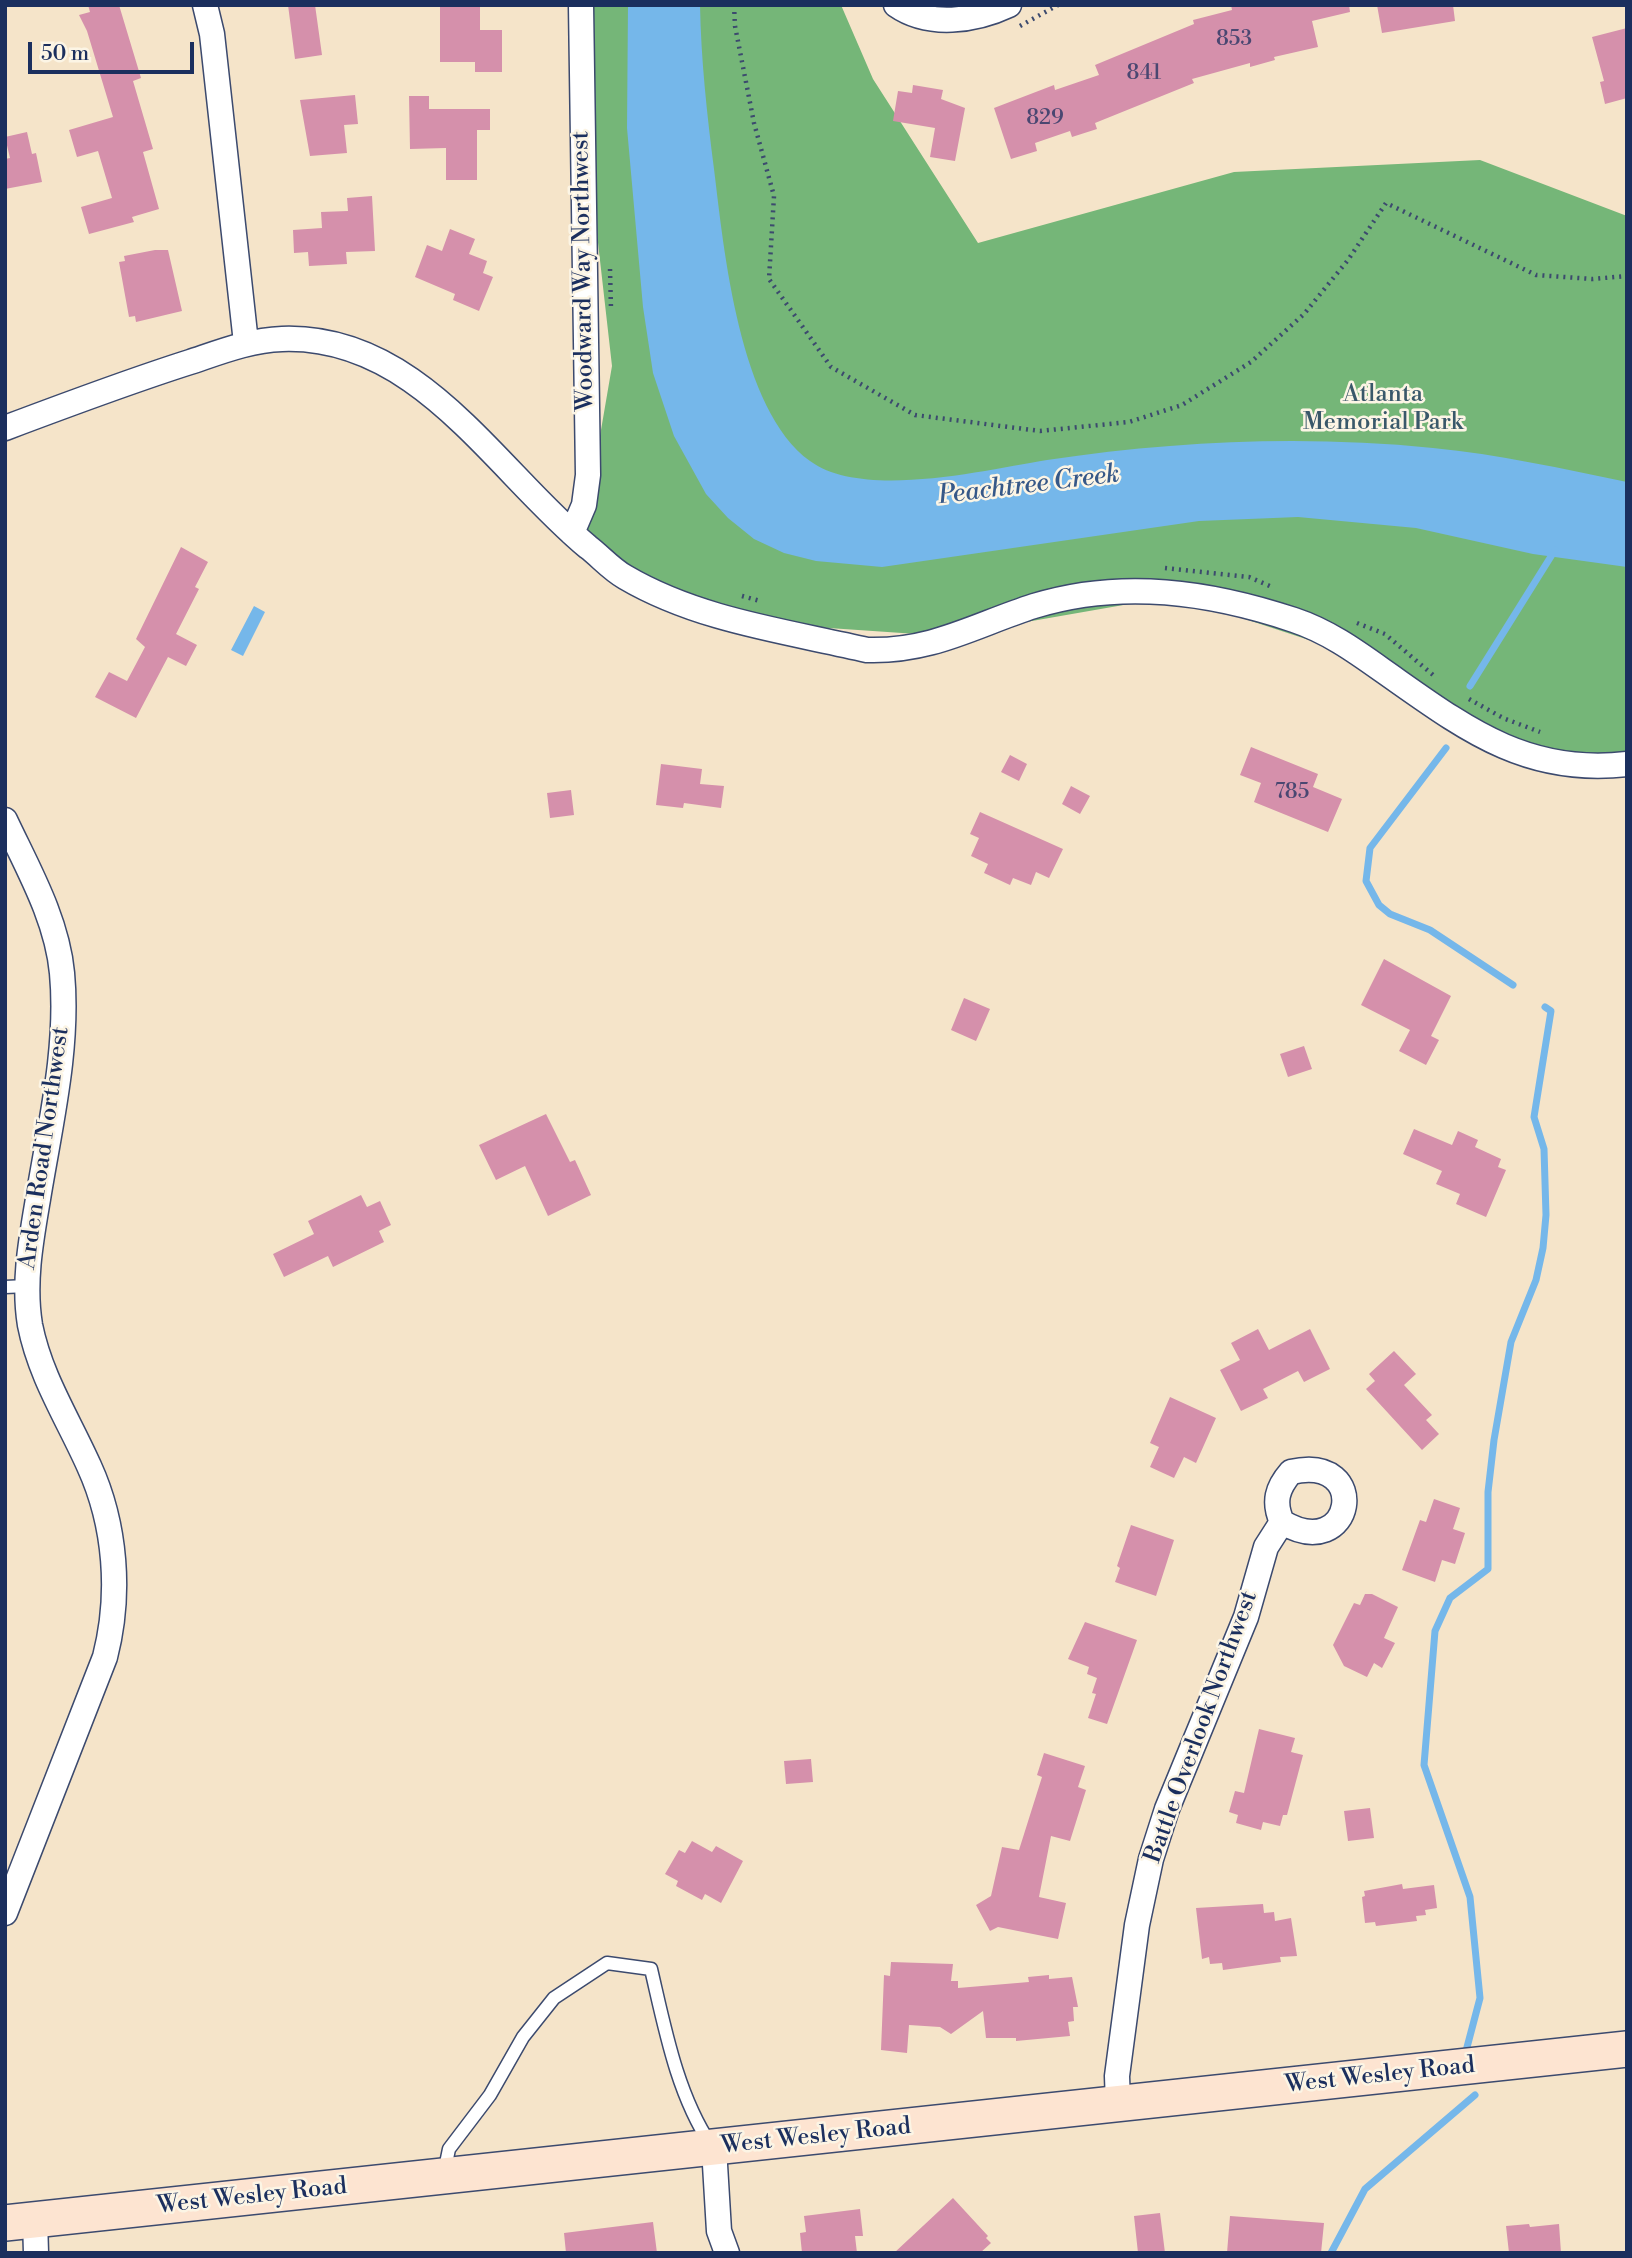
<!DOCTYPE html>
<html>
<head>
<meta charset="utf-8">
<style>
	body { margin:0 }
	#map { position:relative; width:1632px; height:2258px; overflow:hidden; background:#f5e4c9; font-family:"Libre Bodoni",serif }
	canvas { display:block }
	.frame { position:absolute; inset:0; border:7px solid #1b2f5e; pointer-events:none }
	.scale { position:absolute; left:28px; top:42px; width:166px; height:32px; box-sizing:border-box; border:4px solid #1b2f5e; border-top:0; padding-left:9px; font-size:21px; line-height:24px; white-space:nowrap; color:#1b2f5e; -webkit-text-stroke:5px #fcf5e5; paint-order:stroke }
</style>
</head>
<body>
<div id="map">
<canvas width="1632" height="2258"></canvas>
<div class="frame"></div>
<div class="scale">50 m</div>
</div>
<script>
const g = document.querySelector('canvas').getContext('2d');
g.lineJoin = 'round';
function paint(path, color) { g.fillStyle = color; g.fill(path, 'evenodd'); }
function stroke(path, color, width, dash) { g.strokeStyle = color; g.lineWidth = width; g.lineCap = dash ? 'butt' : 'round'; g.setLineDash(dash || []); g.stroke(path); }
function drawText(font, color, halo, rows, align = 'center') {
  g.font = font + ' "Libre Bodoni",serif'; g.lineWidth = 5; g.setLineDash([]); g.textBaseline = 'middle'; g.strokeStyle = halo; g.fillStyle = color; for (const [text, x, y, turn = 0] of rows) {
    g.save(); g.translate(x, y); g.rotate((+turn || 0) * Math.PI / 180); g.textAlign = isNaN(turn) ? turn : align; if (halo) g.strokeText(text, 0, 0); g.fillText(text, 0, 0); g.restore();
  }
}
const forest = new Path2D(`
	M571,5H841L873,79L978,243L1234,172L1480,160L1627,216V753L1558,760L1312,641L1175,596L946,636L697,619L584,529L612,366Z`);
const water = new Path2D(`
	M628,5H700C701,60 707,114 714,169C724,250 739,410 810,461C863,500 985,470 1047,460C1176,441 1303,435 1433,448C1498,454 1563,469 1627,482V567L1533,554L1416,528L1298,517L1199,521L882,567L816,561L784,553L754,539L728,518L706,494L674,436L653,373L643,307L627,128Z
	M254,606L265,612L243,656L231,650Z`);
const stream = new Path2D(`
	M1470,686L1555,550
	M1446,748L1370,848L1366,881L1379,905L1390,914L1430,930L1513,985
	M1466,2051L1480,1998L1470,1897L1424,1765L1435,1631L1450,1598L1488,1569V1492L1494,1440L1511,1342L1536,1280L1543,1248L1546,1215L1544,1149L1534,1117L1551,1011L1545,1007
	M1331,2253L1365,2189L1475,2095`);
const building = new Path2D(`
	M88,5H119L141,78L133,81L153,149L143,152L159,209L132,217L134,222L89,234L81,207L112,198L98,151L77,157L69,130L113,117L87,31L79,15L90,12Z
	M288,5H315L322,55L295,59Z
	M440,5H480V30H502V72H475V62H440Z
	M1231,5H1349L1350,12L1312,21L1318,47L1274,57L1275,60L1250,67V63L1192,79L1194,83L1095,123L1097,129L1072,137L1070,131L1035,143L1037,151L1011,159L994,108L1054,85L1055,90L1099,75L1095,65L1194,24L1193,20L1232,10Z
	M1377,5H1453L1455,21L1382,33Z
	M1627,28V98L1605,104L1600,82L1604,81L1592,37Z
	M913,85L943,90L941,99L965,108L955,161L930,157L935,128L893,121L898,91L912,93Z
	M355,95L358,124L344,125L347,153L310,156L300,100Z
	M409,96H429V109H490V130H477V180H446V148L410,149Z
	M27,132L32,154L36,153L42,182L5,189V159L10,158L5,137Z
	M372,196L375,251L346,252L347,264L309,266L308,252L294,253L293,230L322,228L321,212L348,211L347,198Z
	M450,229L475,239L469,254L487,261L483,273L493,277L479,311L453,300L455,294L415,277L427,245L442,251Z
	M155,250H168L182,311L136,322L135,316L129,317L119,262L125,261L124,256Z
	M181,547L208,562L195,587L199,589L176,634L197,645L186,666L168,657L136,718L95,697L109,672L127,681L145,647L136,639Z
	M1251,747L1318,774L1313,787L1342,799L1328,832L1254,802L1261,783L1240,775Z
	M1010,755L1027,764L1019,781L1001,772Z
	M661,764L702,769L700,784L724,786L721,808L684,803L683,808L656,805Z
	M1071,786L1090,796L1080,814L1062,804Z
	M571,790L574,815L550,818L547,793Z
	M980,812L1063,849L1049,878L1036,872L1031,885L1013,878L1010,885L984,873L988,864L971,856L979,838L970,834Z
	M1384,959L1451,996L1431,1036L1439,1040L1426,1065L1399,1051L1410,1030L1361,1005Z
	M964,998L990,1009L976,1041L951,1030Z
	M1304,1046L1312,1069L1288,1077L1280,1054Z
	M546,1114L570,1162L575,1160L591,1195L548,1216L525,1166L496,1180L479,1145Z
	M1414,1129L1452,1145L1458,1131L1478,1140L1475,1147L1501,1159L1498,1167L1506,1170L1486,1217L1456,1204L1460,1194L1436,1184L1442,1171L1403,1154Z
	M361,1195L367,1207L380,1201L391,1225L379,1231L384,1242L333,1267L328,1256L284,1277L273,1254L314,1234L308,1221Z
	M1258,1329L1269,1350L1310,1329L1330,1369L1304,1382L1298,1371L1263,1389L1268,1398L1241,1411L1220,1370L1240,1360L1231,1343Z
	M1394,1351L1416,1374L1404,1385L1432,1415L1426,1420L1439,1434L1422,1450L1366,1389L1375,1381L1369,1374Z
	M1170,1397L1216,1418L1196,1463L1184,1457L1174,1478L1150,1467L1159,1447L1150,1443Z
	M1434,1499L1460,1508L1453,1529L1465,1533L1455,1564L1442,1560L1435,1582L1402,1570L1420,1520L1426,1522Z
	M1131,1525L1174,1540L1156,1596L1115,1582L1120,1568L1117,1566Z
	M1365,1594H1372L1398,1607L1384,1638L1395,1643L1382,1668L1374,1663L1367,1677L1344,1666L1333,1645L1354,1603L1360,1605Z
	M1085,1622L1137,1640L1107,1724L1088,1718L1096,1694L1092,1693L1097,1678L1087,1674L1089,1667L1068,1659Z
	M1259,1729L1295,1738L1291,1752L1303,1755L1287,1815H1283L1280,1826L1263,1822L1261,1830L1236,1823L1238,1815L1229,1812L1235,1791L1244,1793Z
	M1044,1753L1085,1766L1078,1787L1086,1790L1070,1841L1051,1836L1039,1897L1066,1903L1058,1939L998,1927L990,1931L976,1905L991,1896L1002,1847L1019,1850L1042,1777L1037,1775Z
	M811,1759L813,1782L786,1784L784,1761Z
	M1370,1808L1374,1838L1348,1841L1344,1811Z
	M692,1841L712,1852L716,1846L743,1861L721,1903L705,1894L702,1900L676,1886L678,1881L665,1874L679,1850L685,1853Z
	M1402,1884L1403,1889L1434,1885L1437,1908L1425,1910L1426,1915L1416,1916L1417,1921L1376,1926L1375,1922L1365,1923L1362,1897L1365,1896L1364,1891Z
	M1263,1904L1264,1913L1274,1912L1275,1921L1291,1918L1297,1956L1280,1957L1281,1962L1223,1970L1222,1963L1210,1964L1209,1957L1202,1959L1196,1908Z
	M891,1962L953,1964L951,1981H958V1988L1029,1982L1028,1977L1049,1975V1979L1072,1977L1078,2007H1073L1074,2021L1068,2022L1070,2036L1016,2041V2038H986L983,2011L951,2034L940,2027L909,2025L907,2053L881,2050L884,1975L890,1976Z
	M953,2198L988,2236L986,2238L991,2243L980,2253H894Z
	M860,2209L863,2236H855L857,2253H802L800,2233L806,2232L804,2216Z
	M1160,2213L1165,2253H1138L1134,2216Z
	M1230,2216L1324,2223L1321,2253H1227Z
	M653,2222L657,2253H566L564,2233Z
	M1529,2224L1530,2227L1559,2224L1561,2253H1509L1506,2226Z`);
const path = new Path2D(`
	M734,5L735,26L754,123L774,196L769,279L831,367L915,415L1040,431L1129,422L1182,405L1251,362L1304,314L1348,260L1386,203L1536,275L1592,279L1627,276
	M1020,26L1058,5
	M610,269L611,309
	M1165,568L1249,577L1272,587
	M742,596L760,601
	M1357,623L1385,634L1433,675
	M1469,699L1503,718L1540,732`);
const lane = new Path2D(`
	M5,1287L27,1286
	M444,2173L449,2149L490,2095L523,2037L554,1998L607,1963L651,1969C665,2029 677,2094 711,2145`);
const street = new Path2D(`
	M205,5L212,34L246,343
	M896,5C929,28 975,21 1009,5
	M5,428C66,405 127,382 190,362C220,352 250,340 282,339C418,334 495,470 588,547C600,556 611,569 625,577C698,620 785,631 867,650C932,652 975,625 1034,606C1122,579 1210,592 1294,620C1327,631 1354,650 1382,670C1462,726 1524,776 1627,764
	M572,533L584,505L588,475L581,5
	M5,820C28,869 57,919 62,973C69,1048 50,1125 38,1199C31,1240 23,1283 30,1325C40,1376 68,1419 89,1466C116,1525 121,1595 105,1657L5,1913
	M1118,2104L1117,2076L1137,1925L1151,1859L1167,1809L1246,1617L1266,1547L1282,1522C1354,1565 1372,1453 1291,1472C1277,1488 1273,1502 1282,1522
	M714,2148L719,2231L727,2253
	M35,2220L36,2253`);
const secondary = new Path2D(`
	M5,2223L1627,2049`);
const numberNames = [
	["853",1234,40],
	["841",1144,74],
	["829",1045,119],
	["785",1292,793]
];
const streetNames = [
	["Woodward Way Northwest",584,271,-91],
	["Arden Road Northwest",45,1148,-82],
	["Battle Overlook Northwest",1202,1727,-70],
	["West Wesley Road",1380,2076,-6],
	["West Wesley Road",816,2137,-6],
	["West Wesley Road",252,2197,-6]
];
const parkNames = [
	["Atlanta",1383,395],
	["Memorial Park",1383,423]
];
const waterNames = [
	["Peachtree Creek",1029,486,-7]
];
paint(forest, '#75b678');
paint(water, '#75b7ea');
stroke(stream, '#75b7ea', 7);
paint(building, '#d590ab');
stroke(lane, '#3c4a6e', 15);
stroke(street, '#3c4a6e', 27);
stroke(secondary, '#3c4a6e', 38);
stroke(path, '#3c4a6e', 4.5, [2, 5]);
stroke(lane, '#fff', 12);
stroke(street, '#fff', 24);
stroke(secondary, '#fde4d1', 35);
drawText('21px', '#4a4771', null, numberNames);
drawText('24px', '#1b2f5e', '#fcf5e5', streetNames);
drawText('24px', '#39586a', '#fcf5e5', parkNames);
drawText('italic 26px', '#365888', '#fcf5e5', waterNames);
</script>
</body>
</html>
